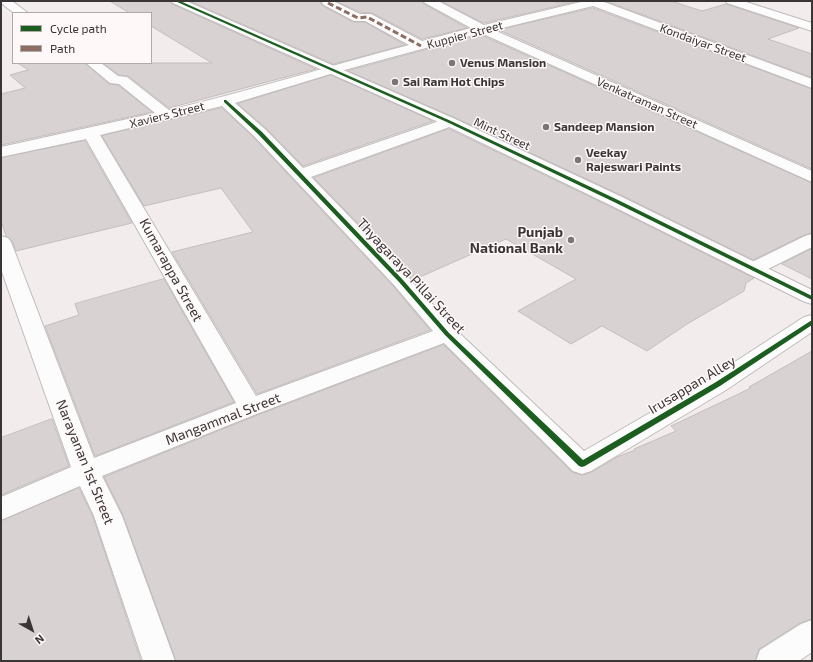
<!DOCTYPE html>
<html>
<head>
<meta charset="utf-8">
<style>
	body { margin:0 }
	#map { position:relative; width:813px; height:662px; overflow:hidden; background:#f3ecec; font-family:"Exo 2",sans-serif }
	canvas { display:block }
	.frame { position:absolute; inset:0; border:2px solid #3b3636; pointer-events:none }
	.legend { position:absolute; left:12px; top:12px; width:140px; height:52px; box-sizing:border-box; background:#fef8f8; border:1px solid #b0aaaa; margin:0; padding:5px 7px; list-style:none; font-size:12px; color:#3b3636 }
	.legend li { display:flex; align-items:center; gap:8px; height:20px }
	.legend b { width:20px; border:1px solid #b0aaaa }
	.north { position:absolute; left:12px; top:610px; width:40px; height:40px; -webkit-text-stroke:3px #fef8f8; paint-order:stroke; rotate:141deg; font-size:11px; font-weight:700; line-height:16px; text-align:center; color:#3b3636 }
	.north::after { content:''; display:block; margin:auto; width:14px; height:18px; background:#3b3636; clip-path:polygon(50% 0,100% 100%,50% 72%,0 100%) }
</style>
</head>
<body>
<div id="map">
<canvas width="813" height="662"></canvas>
<div class="frame"></div>
<ul class="legend">
<li><b style="height:5px;background:#1b5e20"></b>Cycle path</li>
<li><b style="height:5px;background:#8d6e63"></b>Path</li>
</ul>
<div class="north">N</div>
</div>
<script>
const g = document.querySelector('canvas').getContext('2d');
g.lineJoin = 'round';
function paint(path, color) { g.fillStyle = color; g.fill(path, 'evenodd'); }
function stroke(path, color, width, dash) { g.strokeStyle = color; g.lineWidth = width; g.lineCap = dash ? 'butt' : 'round'; g.setLineDash(dash || []); g.stroke(path); }
function drawText(font, color, halo, rows, align = 'center') {
  g.font = font + ' "Exo 2",sans-serif'; g.lineWidth = 3; g.setLineDash([]); g.textBaseline = 'middle'; g.strokeStyle = halo; g.fillStyle = color; for (const [text, x, y, turn = 0] of rows) {
    g.save(); g.translate(x, y); g.rotate((+turn || 0) * Math.PI / 180); g.textAlign = isNaN(turn) ? turn : align; if (halo) g.strokeText(text, 0, 0); g.fillText(text, 0, 0); g.restore();
  }
}
const building = new Path2D(`
	M110,1H170L172,4L316,69L169,108L128,76L119,75L103,63H212L151,26V13H130Z
	M190,1H322L320,3L323,6L353,22H365L405,45L334,64Z
	M336,1H422L424,4L467,28L422,39L372,13L360,12Z
	M441,1H555L559,3L579,1L484,23Z
	M606,1H671L702,11L726,4L799,28L768,39L812,54V77Z
	M593,8L812,89V169L499,30Z
	M481,35L812,183V233L804,235L753,260L623,196L456,118L348,71Z
	M18,63H85L109,84L118,85L152,112L1,145V94L25,88L10,75L28,70Z
	M331,75L433,121L303,166L267,129L238,104Z
	M222,108L253,137L393,286L430,330L257,394L172,252L253,232L221,188L144,206L102,136Z
	M449,129L609,206L754,278L746,283L744,291L687,324L647,351L602,326L571,344L518,311L576,279L506,239L413,280L314,178Z
	M85,141L132,223L16,251L12,241L6,236L1,220V158Z
	M812,249V279L782,264Z
	M164,279L234,402L95,456L45,326L79,315L75,304Z
	M444,345L572,472L582,475L592,472L617,457L635,450L634,449L676,431L671,426L751,388L749,387L812,351V619L800,623L759,649L755,661H176L123,515L104,477L260,414Z
	M52,419L69,466L1,495V438Z
	M79,488L93,517L141,661H1V521Z`);
const street = new Path2D(`
	M1,1H12L28,13H14L1,3Z
	M324,1H333L360,14H371L422,41L471,28L425,3L423,1H438L484,25L585,1H605L604,2L812,79V88L593,6L494,30L812,171V182L481,33L337,72L235,103L266,130L303,168L445,119L450,117L455,119L458,122L455,125L311,177L408,277L455,329L584,451L710,378L804,317L812,315V332L726,390L591,471L582,474L573,471L444,343L259,413L102,476L122,516L175,661H143L94,516L80,486L1,520V497L71,467L1,269V236L8,238L11,242L94,458L236,403L86,139L1,157V147L155,113L119,84L110,83L86,63H101L118,76L127,77L169,110C250,91 329,66 409,45L365,21H354L324,5L322,3ZM222,106L254,136L394,285L433,331L256,396L100,135Z
	M725,1H743L812,23V31L727,3Z
	M812,234V247L760,273L753,275L746,273L743,269L746,265L805,236Z
	M812,620V652L799,661H756L760,650L801,624Z`);
const secondary = new Path2D(`
	M171,1H186L455,119L622,197L812,290V304L805,302L610,205L445,125L173,3Z`);
const quiet = new Path2D(`
	M328,3L358,18L367,17L421,46`);
const cycleway = new Path2D(`
	M175,1H180L451,121L618,200L812,296V300L614,202L449,123Z
	M224,100H226L262,132L403,280L449,333L583,460L716,382L812,320V325L720,386L585,466L582,467L579,466L445,335L399,282L258,134L224,102Z`);
const markers = [
	[452,63,4,"#7b7676"],
	[395,82,4,"#7b7676"],
	[546,127,4,"#7b7676"],
	[578,160,4,"#7b7676"],
	[571,240,4,"#7b7676"]
];
const farStreetnames = [
	["Kuppier Street",465,35,-15],
	["Kondaiyar Street",703,43,20],
	["Venkatraman Street",647,103,24],
	["Xaviers Street",167,115,-14],
	["Mint Street",502,134,25]
];
const farPoinames = [
	["Venus Mansion",460,63],
	["Sai Ram Hot Chips",403,82],
	["Sandeep Mansion",554,127],
	["Veekay",586,153],
	["Rajeswari Paints",586,167]
];
const poiNames = [
	["Punjab",563,232],
	["National Bank",563,248]
];
const streetNames = [
	["Kumarappa Street",171,270,61],
	["Thyagaraya Pillai Street",411,276,47],
	["Irusappan Alley",692,385,-31],
	["Mangammal Street",223,419,-21],
	["Narayanan 1st Street",85,462,68]
];
paint(building, '#d8d2d2');
stroke(building, '#c3bdbd', 1);
stroke(street, '#c0bbbb', 2);
stroke(secondary, '#c0bbbb', 2);
paint(street, '#fdfcfc');
paint(secondary, '#fdfcfc');
stroke(quiet, '#8d6e63', 3, [6, 3]);
paint(cycleway, '#1b5e20');
for (const [x, y, r, color] of markers) { const dot = new Path2D(); dot.arc(x, y, r, 0, 2 * Math.PI); g.fillStyle = color; g.fill(dot); stroke(dot, '#fef8f8', 1.5); }
drawText('12px', '#3b3636', '#fef8f8', farStreetnames);
drawText('bold 12px', '#3b3636', '#fef8f8', farPoinames, 'left');
drawText('bold 14px', '#3b3636', '#fef8f8', poiNames, 'right');
drawText('14px', '#3b3636', '#fef8f8', streetNames);
</script>
</body>
</html>
